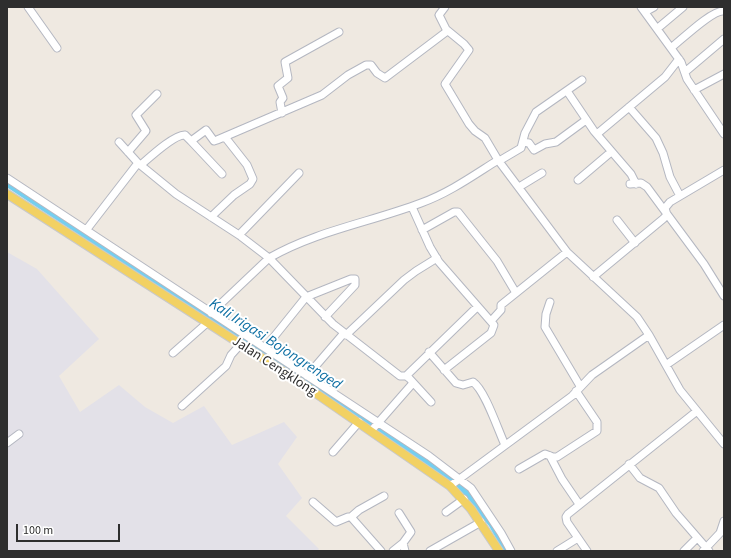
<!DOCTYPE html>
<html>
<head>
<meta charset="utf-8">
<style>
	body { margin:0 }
	#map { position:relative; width:731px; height:558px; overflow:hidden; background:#efe9e1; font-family:"Source Sans 3",sans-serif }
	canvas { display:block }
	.frame { position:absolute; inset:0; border:8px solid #2e2e2e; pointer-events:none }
	.scale { position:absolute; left:16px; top:524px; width:104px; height:18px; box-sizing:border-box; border:2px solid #2e2e2e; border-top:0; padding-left:5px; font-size:12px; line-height:14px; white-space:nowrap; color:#2e2e2e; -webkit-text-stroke:3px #fff; paint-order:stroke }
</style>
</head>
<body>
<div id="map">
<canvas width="731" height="558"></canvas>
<div class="frame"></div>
<div class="scale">100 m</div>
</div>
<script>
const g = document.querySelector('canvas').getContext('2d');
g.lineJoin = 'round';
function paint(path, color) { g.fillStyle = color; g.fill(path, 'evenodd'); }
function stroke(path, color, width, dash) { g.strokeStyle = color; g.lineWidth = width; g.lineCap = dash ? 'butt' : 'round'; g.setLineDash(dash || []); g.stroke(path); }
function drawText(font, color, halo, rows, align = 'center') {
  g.font = font + ' "Source Sans 3",sans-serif'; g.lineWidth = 4; g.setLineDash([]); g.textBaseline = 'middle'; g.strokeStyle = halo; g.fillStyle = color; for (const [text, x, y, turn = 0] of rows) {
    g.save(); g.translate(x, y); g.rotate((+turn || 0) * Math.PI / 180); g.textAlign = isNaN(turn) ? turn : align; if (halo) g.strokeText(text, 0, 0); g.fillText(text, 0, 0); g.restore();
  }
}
const industrial = new Path2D(`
	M7,252L37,269L99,339L59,376L80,412L119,385L145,407L173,423L204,406L232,445L284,422L297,437L278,464L302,498L286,516L319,549L317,551H7Z`);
const canal = new Path2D(`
	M7,183L455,480L492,524L507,551`);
const minor = new Path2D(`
	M28,7L57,48
	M641,7L681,62L687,79L724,134
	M645,12L654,7
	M658,28L683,7
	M447,30L464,44L469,50L445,84L469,124L475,131L485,138L498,160L567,252L637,317L649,335
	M671,48C681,40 713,9 724,11
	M685,72L724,39
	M694,90L724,74
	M567,91L594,131L631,174L636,184
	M629,107L656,138L663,153L670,177L680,196
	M282,113L280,102L283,98L278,86L288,78L285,62L339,32
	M597,134L665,77L679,59
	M191,141L222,174
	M523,142L529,143L534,150L545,144L556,142L586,120
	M128,152L146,131L136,115L157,94
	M499,161L521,148L525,133L536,112L582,80
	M138,163L176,194L239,235L269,258L333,324L400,376H406L409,378L431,402
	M142,164C150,157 175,134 185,135L191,141L206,130L214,141L217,140L322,95L348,75L366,65H371L377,73L385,78L446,32V29L439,15L445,7
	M7,178L429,456L471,488L501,533L511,551
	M578,180L611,152
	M630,184L641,183L647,187L704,264L724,296
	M519,187L542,173
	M412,207L430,247L439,262L494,325L491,333L444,370
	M211,217L234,195L250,184L253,179L247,165L225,137
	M617,220L635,243
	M87,229L138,163L119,142
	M422,230L454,212H458L497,261L516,293
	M239,235L299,173
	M593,277L663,219L667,215L665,208L670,202L724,170
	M550,302L546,314L545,327L580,386
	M211,313L269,258C316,231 371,222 421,203C449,193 474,175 498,160
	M491,321L501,310V305L567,252
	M346,335L404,280L416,271L437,258
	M265,348L306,297L351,279H355V285L325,317
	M429,352L456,383L463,385L473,382C485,390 498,430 505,445
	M173,353L207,323
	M666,365L724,325
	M307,376L344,333
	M406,376L477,307
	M182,406L226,366L231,355L240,345
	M371,431L413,383
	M7,443L19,434
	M333,452L359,422
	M550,456L562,479L579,504
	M629,464L640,478L659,488L676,513L709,551
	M519,469L545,454L553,457H557L597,431V422L576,391
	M450,486L572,396L592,375L649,335L680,390L724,444
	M313,502L336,522L348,517H351L381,551
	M446,512L464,499
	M399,513L411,532L403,543
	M351,517L359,510L384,496
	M393,551L403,543L405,551
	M430,551L481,522
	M557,551L578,538
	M587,551L567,522L566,517L568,514L697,411
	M684,551L697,538
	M703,551L720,533L724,521`);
const major = new Path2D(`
	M7,194L298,381L450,486L471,509L499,551`);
const streetNames = [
	["Jalan Cengklong",274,367,33]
];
const waterNames = [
	["Kali Irigasi Bojongrenged",275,345,33]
];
paint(industrial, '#e3e1e8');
stroke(canal, '#75cff0', 7);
stroke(minor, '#b4b7c1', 9);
stroke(major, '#c9c9c9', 10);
stroke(minor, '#fff', 7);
stroke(major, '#f2d163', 8);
drawText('14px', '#2e2e2e', '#fff', streetNames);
drawText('italic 15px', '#0d6fa3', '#fff', waterNames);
</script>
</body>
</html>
